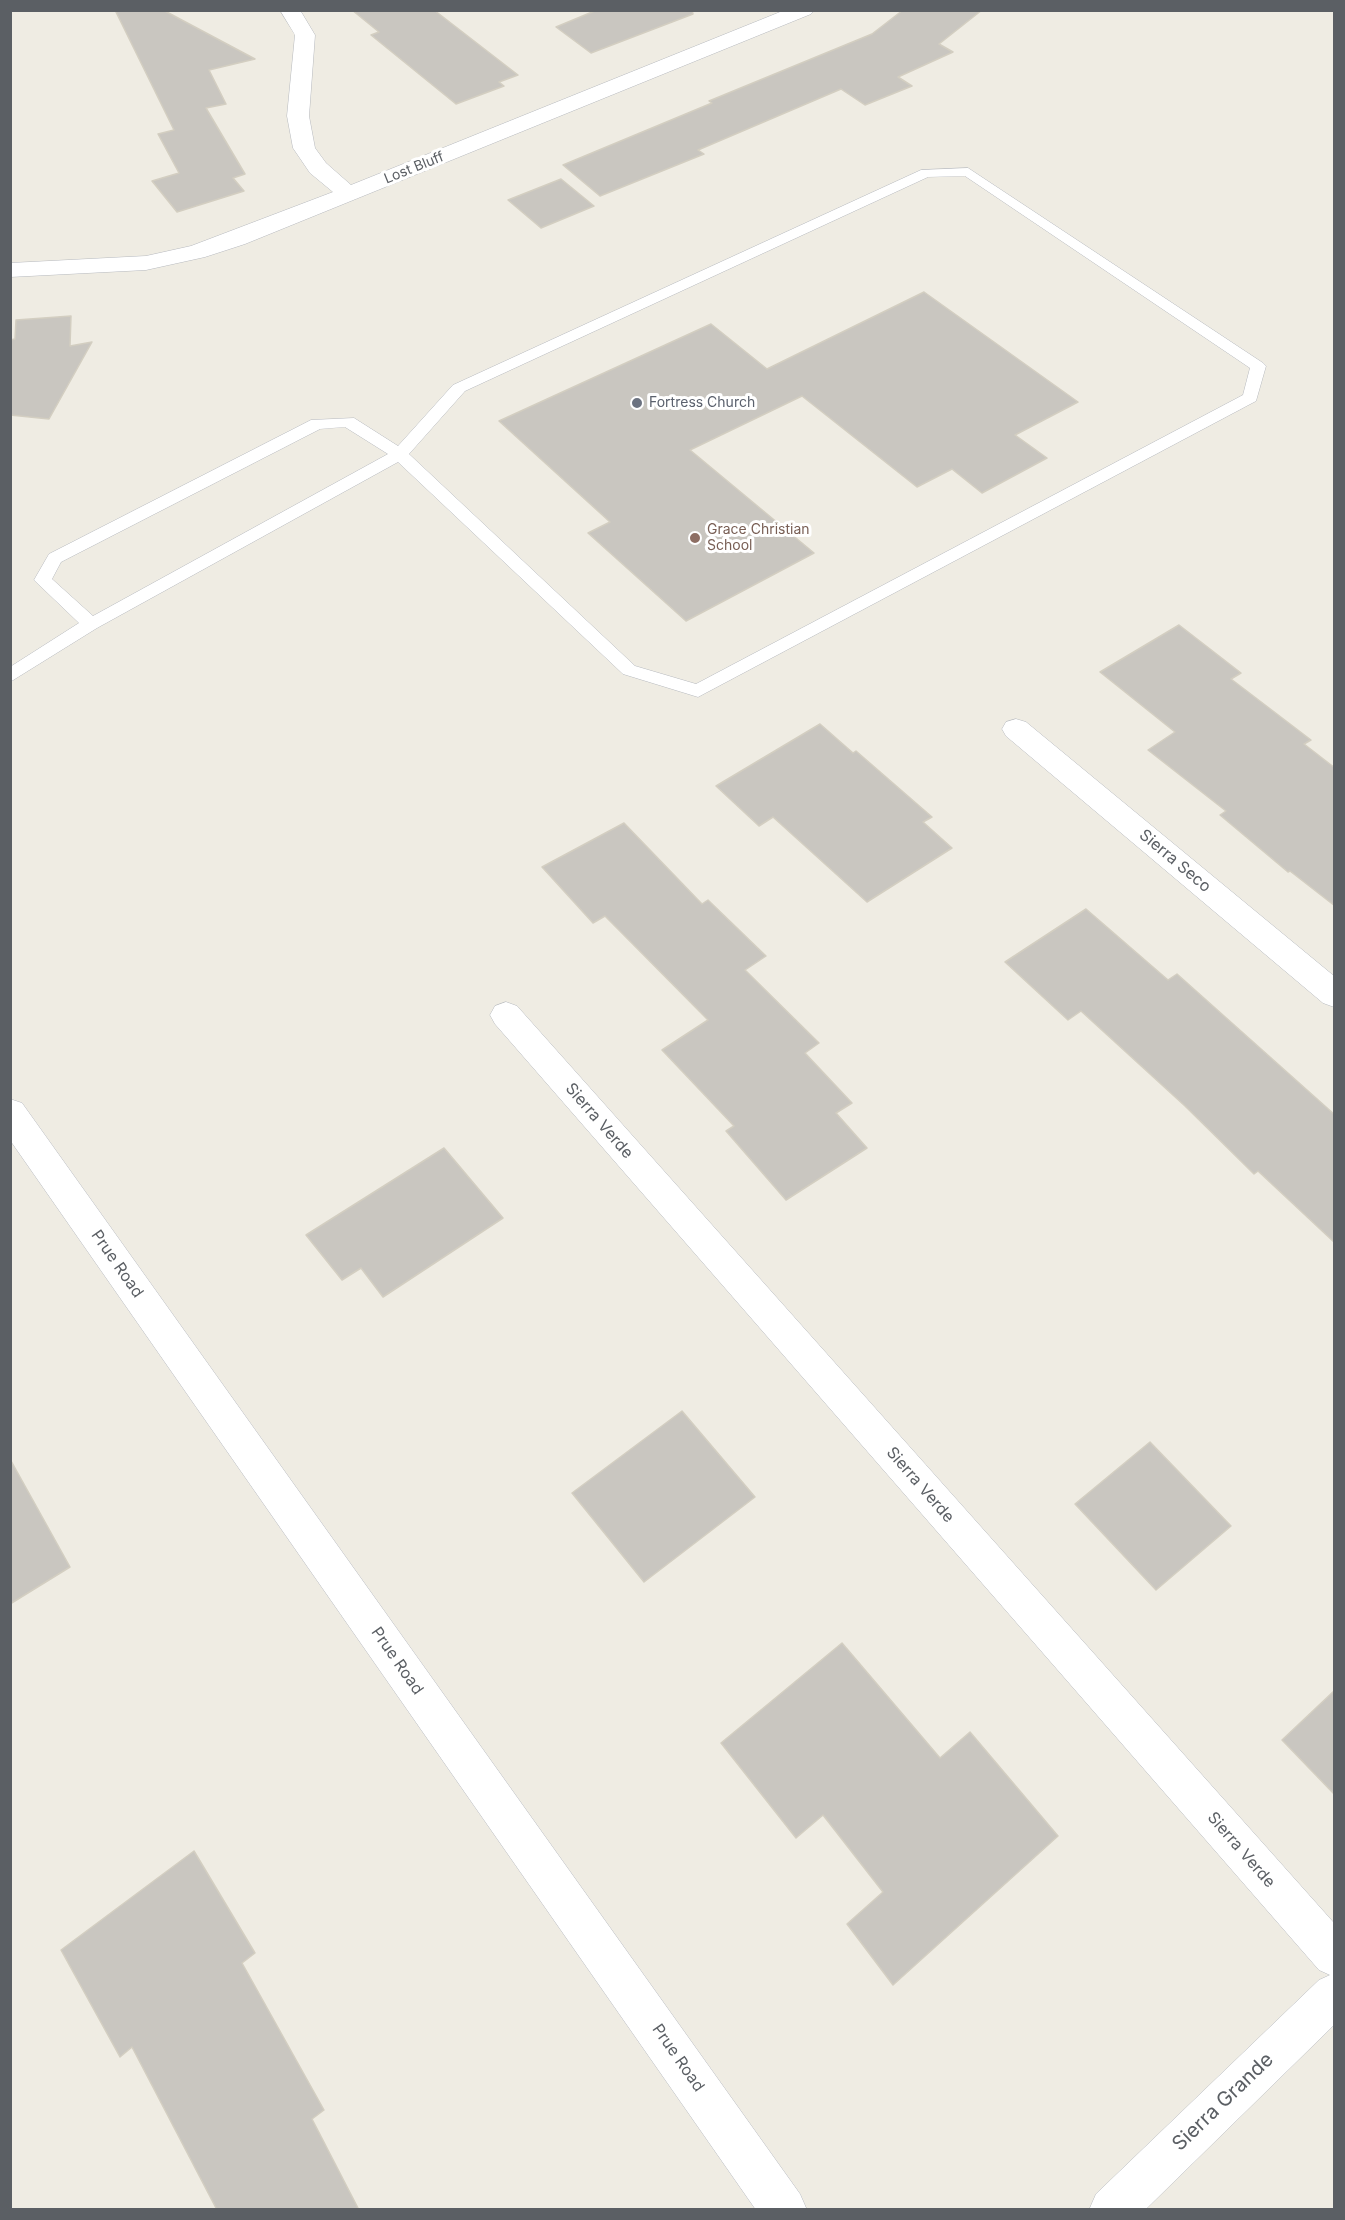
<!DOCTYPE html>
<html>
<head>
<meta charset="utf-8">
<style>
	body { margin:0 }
	#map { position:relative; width:1345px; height:2220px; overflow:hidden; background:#efece3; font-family:Inter,sans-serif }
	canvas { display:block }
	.frame { position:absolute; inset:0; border:12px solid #5b5f64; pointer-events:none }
</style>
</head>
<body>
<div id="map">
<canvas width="1345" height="2220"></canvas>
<div class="frame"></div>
</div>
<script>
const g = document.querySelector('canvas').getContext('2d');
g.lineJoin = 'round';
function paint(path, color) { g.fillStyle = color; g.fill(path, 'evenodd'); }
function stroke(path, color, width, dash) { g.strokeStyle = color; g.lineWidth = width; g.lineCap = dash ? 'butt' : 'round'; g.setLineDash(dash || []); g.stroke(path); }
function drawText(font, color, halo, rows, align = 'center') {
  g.font = font + ' Inter,sans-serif'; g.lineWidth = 6; g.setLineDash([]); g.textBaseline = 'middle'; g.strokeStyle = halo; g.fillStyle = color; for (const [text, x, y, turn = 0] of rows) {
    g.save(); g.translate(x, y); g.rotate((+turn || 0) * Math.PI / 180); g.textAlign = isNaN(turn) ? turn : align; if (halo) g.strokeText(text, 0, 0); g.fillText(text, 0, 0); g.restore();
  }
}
const building = new Path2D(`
	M115,10H163L255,59L209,70L226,104L206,108L245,174L233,178L244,191L177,212L152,181L179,173L158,134L174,130Z
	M352,10H434L518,75L499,82L504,86L456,104L371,35L379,32Z
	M597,10H692L693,14L591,53L556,27Z
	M903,10H982L939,44L953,52L898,77L912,86L865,105L841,89L698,150L704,154L600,196L563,165L712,103L709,101L872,34Z
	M561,179L594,206L541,228L508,200Z
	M924,292L1078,402L1015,435L1047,458L982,493L952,469L917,487L802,396L690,450L814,553L686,621L588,533L610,522L499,421L711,324L767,369Z
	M71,316L70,346L92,342L49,419L10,415V340L15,339L16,320Z
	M1179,625L1241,673L1231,679L1311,740L1304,744L1335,768V906L1290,871L1288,872L1220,815L1226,811L1148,750L1175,732L1100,672Z
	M820,724L853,753L856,751L932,817L923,822L952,848L867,902L773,817L759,826L716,786Z
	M624,823L702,904L708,900L766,956L745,970L819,1043L805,1053L852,1103L836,1113L867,1148L786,1200L726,1131L734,1126L662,1050L708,1020L605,916L593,923L542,867Z
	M1086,909L1168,980L1177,974L1335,1115V1243L1258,1171L1254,1174L1185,1106L1081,1011L1068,1020L1005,962Z
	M444,1148L503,1218L383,1297L361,1268L342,1280L306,1235Z
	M682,1411L755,1497L644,1582L572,1493Z
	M1150,1442L1231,1526L1156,1590L1075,1504Z
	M10,1459L70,1567L10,1604Z
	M842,1643L940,1758L970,1732L1058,1836L893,1985L847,1924L883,1892L823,1815L796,1838L721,1743Z
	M1335,1690V1795L1282,1740Z
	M194,1851L255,1953L242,1963L324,2110L312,2119L359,2210H217L132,2047L120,2057L61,1950Z`);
const lane = new Path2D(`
	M968,168L1263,363L1266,366L1256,401L698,697L623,674L398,462L97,628L10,682V667L79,623L34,580L49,554L311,420L354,418L398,446L453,385L921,170ZM965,176L1250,368L1243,395L696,684L635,666L409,454L465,391L928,177ZM345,427L388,454L93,616L52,579L61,562L320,429Z`);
const street = new Path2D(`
	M280,10H300L315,35L309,116L315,148L326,163L351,185L785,10H814L811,14L245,244L205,257L146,270L10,277V263L146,256L191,246L333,192L310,173L293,148L287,116L295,35Z
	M1016,719L1026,722L1334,976V1007L1323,1003L1006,736L1002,729L1006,722Z
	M506,1002L517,1006L1334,1923V2025L1145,2210H1089L1096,2194L1319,1980L1330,1975L1319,1970L495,1024L490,1015L495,1006Z`);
const secondary = new Path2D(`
	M10,1099L22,1103L800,2194L807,2210H756L10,1140Z`);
const markers = [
	[637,403,6,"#6b7280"],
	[695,538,6,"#8d6e63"]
];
const farStreetnames = [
	["Lost Bluff",414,168,-22]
];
const farWorshipnames = [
	["Fortress Church",649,403]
];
const farEducationnames = [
	["Grace Christian",707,530],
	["School",707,546]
];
const streetNames = [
	["Sierra Seco",1175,861,40],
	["Sierra Verde",599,1121,49],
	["Prue Road",117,1264,55],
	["Sierra Verde",920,1485,49],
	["Prue Road",397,1661,55],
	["Sierra Verde",1241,1850,49],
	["Prue Road",678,2058,55]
];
const nearStreetnames = [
	["Sierra Grande",1223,2102,-44]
];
paint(building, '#c9c6c0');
stroke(building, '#d3cec1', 1.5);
stroke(lane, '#b6b9be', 1);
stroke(street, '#b6b9be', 1);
stroke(secondary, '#b7bac0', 1);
paint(lane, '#fff');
paint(street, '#fff');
paint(secondary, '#fff');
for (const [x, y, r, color] of markers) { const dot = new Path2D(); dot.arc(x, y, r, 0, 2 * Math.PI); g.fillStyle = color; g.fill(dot); stroke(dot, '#fff', 2); }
drawText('14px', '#5b5f64', '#fff', farStreetnames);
drawText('14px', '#5b616d', '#fff', farWorshipnames, 'left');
drawText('14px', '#785e54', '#fff', farEducationnames, 'left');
drawText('16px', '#5b5f64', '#fff', streetNames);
drawText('20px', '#5b5f64', '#fff', nearStreetnames);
</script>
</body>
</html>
